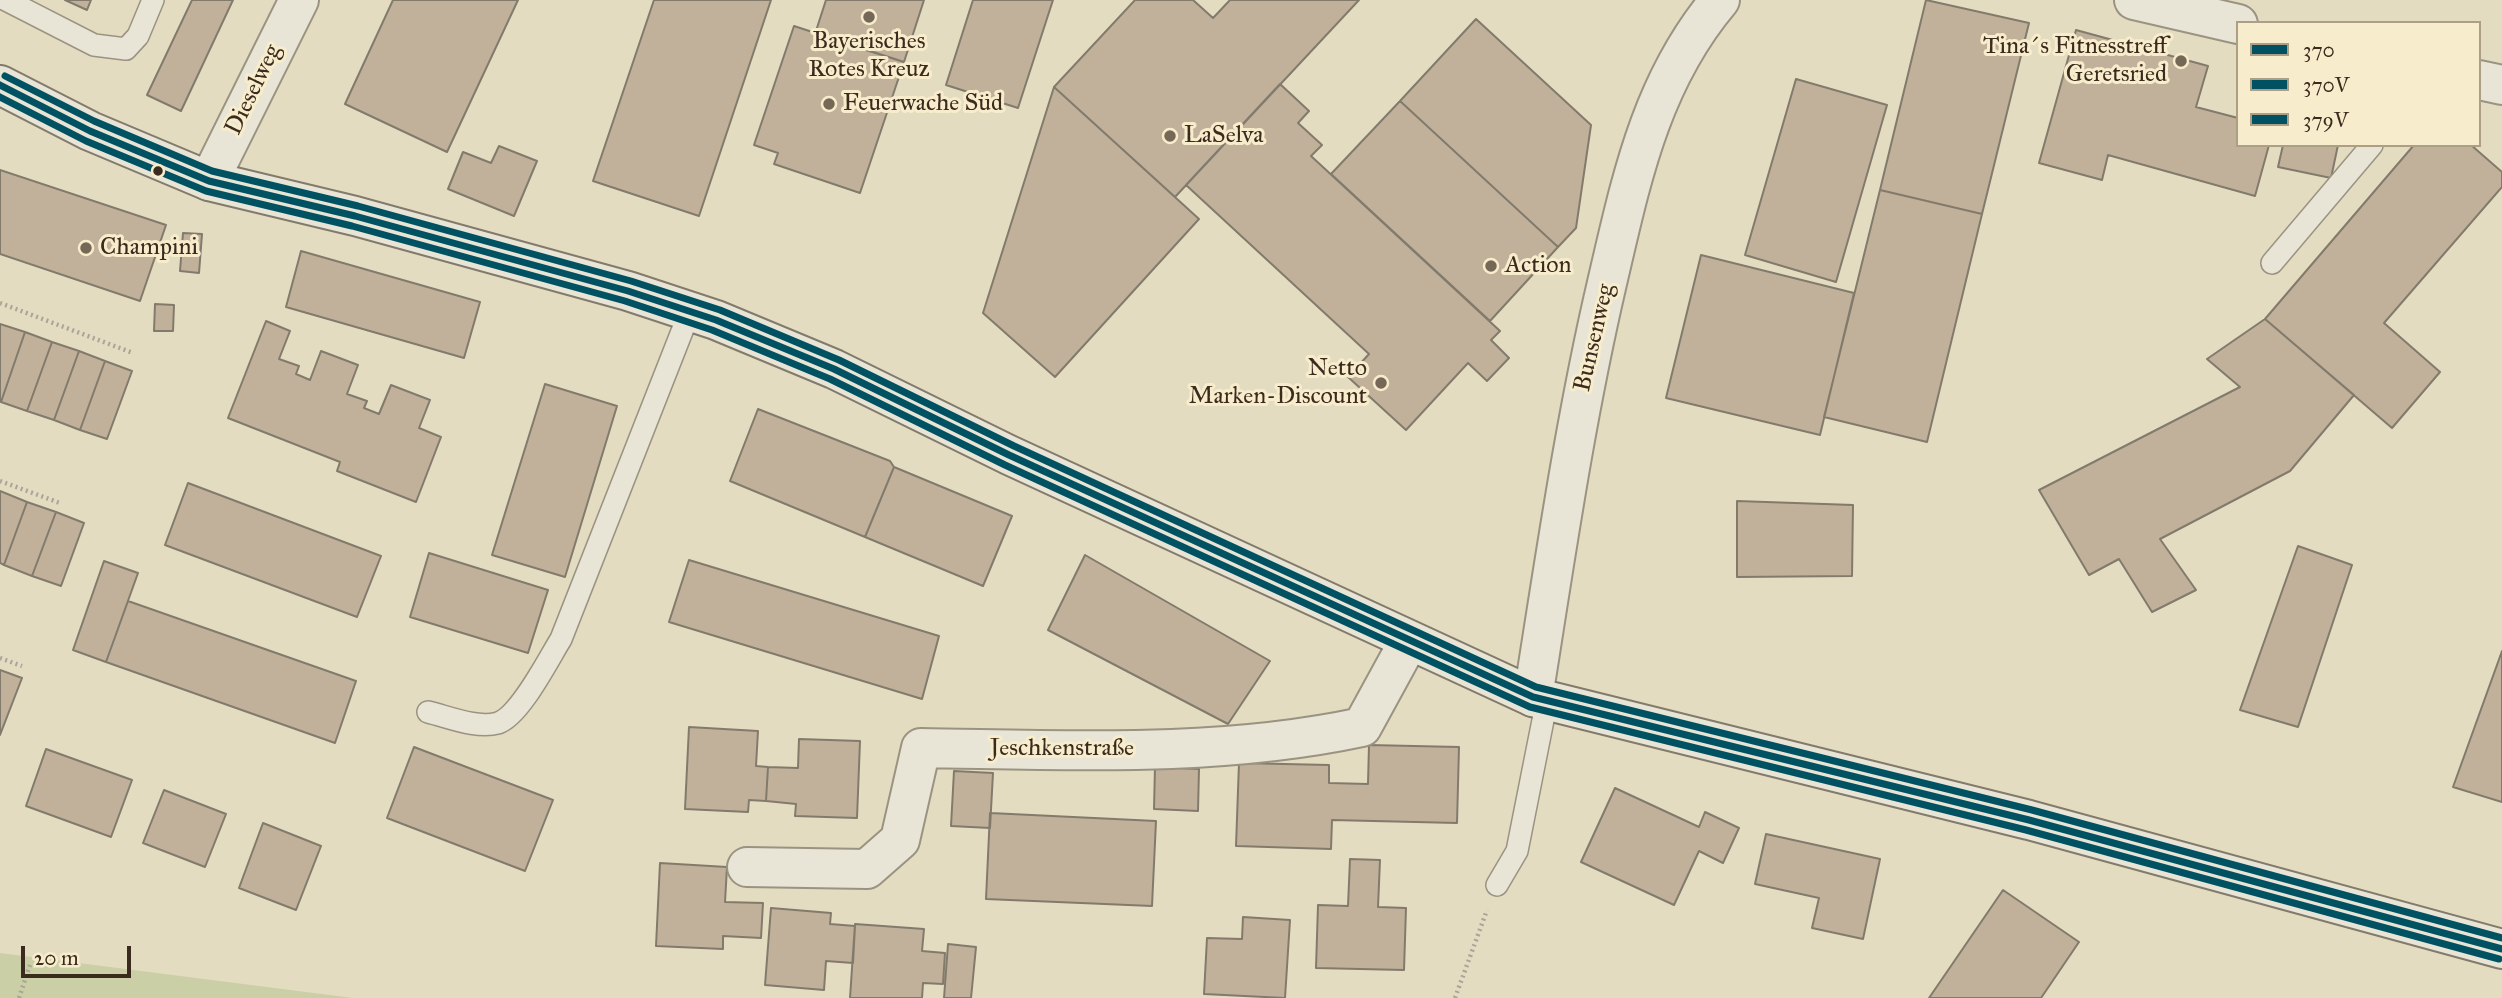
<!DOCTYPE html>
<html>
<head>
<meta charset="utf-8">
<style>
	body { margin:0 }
	#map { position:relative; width:2502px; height:998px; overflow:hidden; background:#e4dcc0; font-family:"IM FELL Great Primer",serif }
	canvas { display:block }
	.legend { position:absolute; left:2236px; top:21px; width:245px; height:126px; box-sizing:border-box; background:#f7edcc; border:2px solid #ac9f86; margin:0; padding:9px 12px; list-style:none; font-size:21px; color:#3b2a1e }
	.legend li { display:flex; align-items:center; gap:14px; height:35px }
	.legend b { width:35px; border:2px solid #ac9f86 }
	.scale { position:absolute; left:21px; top:946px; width:110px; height:32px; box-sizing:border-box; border:4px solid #3b2a1e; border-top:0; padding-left:9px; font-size:21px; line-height:24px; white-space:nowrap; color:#3b2a1e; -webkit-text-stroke:5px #f7edcc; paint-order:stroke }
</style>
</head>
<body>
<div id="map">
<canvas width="2502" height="998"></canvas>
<ul class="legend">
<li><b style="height:9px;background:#005262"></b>370</li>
<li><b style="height:9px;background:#005262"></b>370V</li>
<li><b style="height:9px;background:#005262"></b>379V</li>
</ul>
<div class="scale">20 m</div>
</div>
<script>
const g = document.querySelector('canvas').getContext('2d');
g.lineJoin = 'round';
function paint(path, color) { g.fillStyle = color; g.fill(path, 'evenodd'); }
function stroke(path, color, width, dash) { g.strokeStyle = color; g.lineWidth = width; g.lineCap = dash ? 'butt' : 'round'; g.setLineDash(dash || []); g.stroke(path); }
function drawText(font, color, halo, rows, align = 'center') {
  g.font = font + ' "IM FELL Great Primer",serif'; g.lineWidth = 6; g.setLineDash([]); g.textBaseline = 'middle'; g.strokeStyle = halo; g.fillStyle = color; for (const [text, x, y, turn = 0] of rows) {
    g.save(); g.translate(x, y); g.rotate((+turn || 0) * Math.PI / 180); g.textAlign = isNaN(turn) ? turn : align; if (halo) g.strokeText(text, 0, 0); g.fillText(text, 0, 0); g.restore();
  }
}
const green = new Path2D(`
	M0,953L353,998H0Z`);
const building = new Path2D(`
	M65,0H91L87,10Z
	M192,0H233L181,111L147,95Z
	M393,0H518L447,152L345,104Z
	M654,0H771L699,216L593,181Z
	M826,0H924L904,62L815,34Z
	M973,0H1053L1018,108L946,85Z
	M1135,0H1193L1213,18L1230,0H1359L1175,197L1054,87Z
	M1926,0L2029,23L1982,214L1880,190Z
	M1476,19L1591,125L1576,228L1558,247L1400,101Z
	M794,26L904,62L860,193L774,164L778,153L754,145Z
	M2076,30L2208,66L2196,107L2238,118V145H2269L2255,196L2108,155L2102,180L2039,163Z
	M1796,79L1887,105L1836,282L1745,255Z
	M1280,84L1309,111L1298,123L1322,145L1311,156L1500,331L1491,340L1509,358L1487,381L1468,363L1406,430L1348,377L1369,354L1186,185Z
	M1054,87L1199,219L1055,377L983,313Z
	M1400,101L1558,247L1490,321L1331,174Z
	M2283,145H2338L2331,178L2278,167Z
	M2414,145H2471L2502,172V187L2384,323L2440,372L2392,428L2265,319Z
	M499,146L537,161L514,216L448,189L463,152L491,163Z
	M0,170L166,225L140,301L0,254Z
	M1880,190L1982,214L1927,442L1824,417Z
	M183,233L202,234L199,273L180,271Z
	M301,251L480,302L464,358L286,307Z
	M1701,255L1854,293L1820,435L1666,398Z
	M155,304L174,305L173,331H154Z
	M2265,319L2354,395L2290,471L2160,539L2196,590L2152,612L2119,559L2089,575L2039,490L2240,387L2207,359Z
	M266,321L290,331L279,359L299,366L296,374L310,380L321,351L358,365L347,394L367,401L364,408L379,414L391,385L430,400L419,428L441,437L416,502L337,471L340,462L228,418Z
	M0,324L25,332L1,402L0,401Z
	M25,332L52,342L27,411L1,402Z
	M52,342L79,351L54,420L27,411Z
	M79,351L105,361L80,430L54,420Z
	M105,361L132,371L107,439L80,430Z
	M545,384L617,406L565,577L492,555Z
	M758,409L890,461L894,467L865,537L730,481Z
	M894,467L1012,516L983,586L865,537Z
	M188,483L381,556L357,617L165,545Z
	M0,491L27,502L4,565L0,563Z
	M1737,501L1853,505L1852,576L1737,577Z
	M27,502L56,512L32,576L4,565Z
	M56,512L84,523L61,586L32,576Z
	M2298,546L2352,565L2298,727L2240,710Z
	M429,553L548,590L528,653L410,617Z
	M1085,555L1270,661L1228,724L1048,630Z
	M689,560L939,636L922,699L669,622Z
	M104,561L138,573L106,662L73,650Z
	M128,601L356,681L335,743L106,662Z
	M2502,651V802L2453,787Z
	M0,670L22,678L0,735Z
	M689,727L758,731L756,766L768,767L766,801L749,800L748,812L685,809Z
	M799,739L860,741L857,818L795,816L796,804L766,801L768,767L798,768Z
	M1369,745L1459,747L1457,823L1332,820L1331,849L1236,846L1239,763L1329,765V783L1368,784Z
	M414,747L553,800L525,871L387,818Z
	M46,749L132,780L111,837L26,806Z
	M1155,767L1199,769L1198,811L1154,809Z
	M954,771L993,773L990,828L951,826Z
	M1615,788L1699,827L1705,812L1739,828L1723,863L1699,851L1674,905L1581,862Z
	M164,790L226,814L205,867L143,843Z
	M990,813L1156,821L1152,906L986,899Z
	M263,823L321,846L296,910L239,888Z
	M1766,834L1880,859L1863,939L1812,928L1819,898L1755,884Z
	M1350,859L1380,860L1378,907L1406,908L1404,970L1316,968L1318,905L1348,906Z
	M660,863L727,867L725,902L763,903L761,938L723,936V949L656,946Z
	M2003,890L2079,942L2041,998H1929Z
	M771,908L831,913L830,924L855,926L853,963L826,961L824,990L765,985Z
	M1243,917L1290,920L1285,998L1204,994L1207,938L1242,939Z
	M855,924L924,929L922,951L945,953L943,984L923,983L922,998H850Z
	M948,944L976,947L971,998H944Z`);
const path = new Path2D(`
	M0,303L133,353
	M0,481L60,503
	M0,658L22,666
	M19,998L30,965
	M1455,998L1487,910`);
const lane = new Path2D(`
	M6,0L94,45L126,49L138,36L153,0
	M2272,263L2372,145
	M428,712C449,717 477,729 498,723C520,716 549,658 561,639L690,311
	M1497,885L1517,851L1547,700`);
const street = new Path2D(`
	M2134,0L2238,24
	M2479,80L2502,85
	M209,181L299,0
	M1533,697C1555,559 1575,420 1607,283C1631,181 1650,83 1720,0
	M747,867L867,869L900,840L921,748C1068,750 1217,758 1362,727L1409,641`);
const secondary = new Path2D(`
	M0,85L90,131L209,181L355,216L628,291L716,320L834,369L1009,455L1533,697L2029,820L2502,949`);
const bus1 = new Path2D(`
	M0,85L90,131L209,181L355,216L628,291L716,320L834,369L1009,455L1533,697L2029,820L2502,949`);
const bus2 = new Path2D(`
	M0,97L86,141L206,191L352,226L625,301L712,330L830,379L1005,465L1530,707L2026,830L2499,959`);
const bus3 = new Path2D(`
	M5,76L94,121L212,171L358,206L631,281L720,310L839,360L1014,446L1536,687L2032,810L2502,938`);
const markers = [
	[869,17,7,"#766857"],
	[2181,61,7,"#766857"],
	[829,104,7,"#766857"],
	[1170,136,7,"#766857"],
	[158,171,6,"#3b2a1e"],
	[86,248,7,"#766857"],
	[1491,266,7,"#766857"],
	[1381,383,7,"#766857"]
];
const poiNames = [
	["Bayerisches",869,42,"center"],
	["Rotes Kreuz",869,70,"center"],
	["Tina´s Fitnesstreff",2167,47,"right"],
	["Geretsried",2167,75,"right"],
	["Feuerwache Süd",843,104],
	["LaSelva",1184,136],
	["Champini",100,248],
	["Action",1505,266],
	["Netto",1367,369,"right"],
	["Marken-Discount",1367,397,"right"]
];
const streetNames = [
	["Dieselweg",254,90,-64],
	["Bunsenweg",1595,338,-77],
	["Jeschkenstraße",1062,749]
];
paint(green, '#cacfa6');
paint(building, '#c1b19b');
stroke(building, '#827b6c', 2);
stroke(lane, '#9a9382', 24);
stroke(street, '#9a9382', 42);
stroke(secondary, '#827b6c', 42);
stroke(path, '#aaa599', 4.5, [2, 3.5]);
stroke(lane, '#e8e4d6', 21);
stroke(street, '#e8e4d6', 38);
stroke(secondary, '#e8e4d6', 38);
stroke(bus1, '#005262', 7);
stroke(bus2, '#005262', 7);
stroke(bus3, '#005262', 7);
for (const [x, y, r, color] of markers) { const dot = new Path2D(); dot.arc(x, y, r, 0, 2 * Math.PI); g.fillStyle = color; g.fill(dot); stroke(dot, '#f7edcc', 2.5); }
drawText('24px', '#3b2a1e', '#f7edcc', poiNames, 'left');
drawText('24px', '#3b2a1e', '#f7edcc', streetNames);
</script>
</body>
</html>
